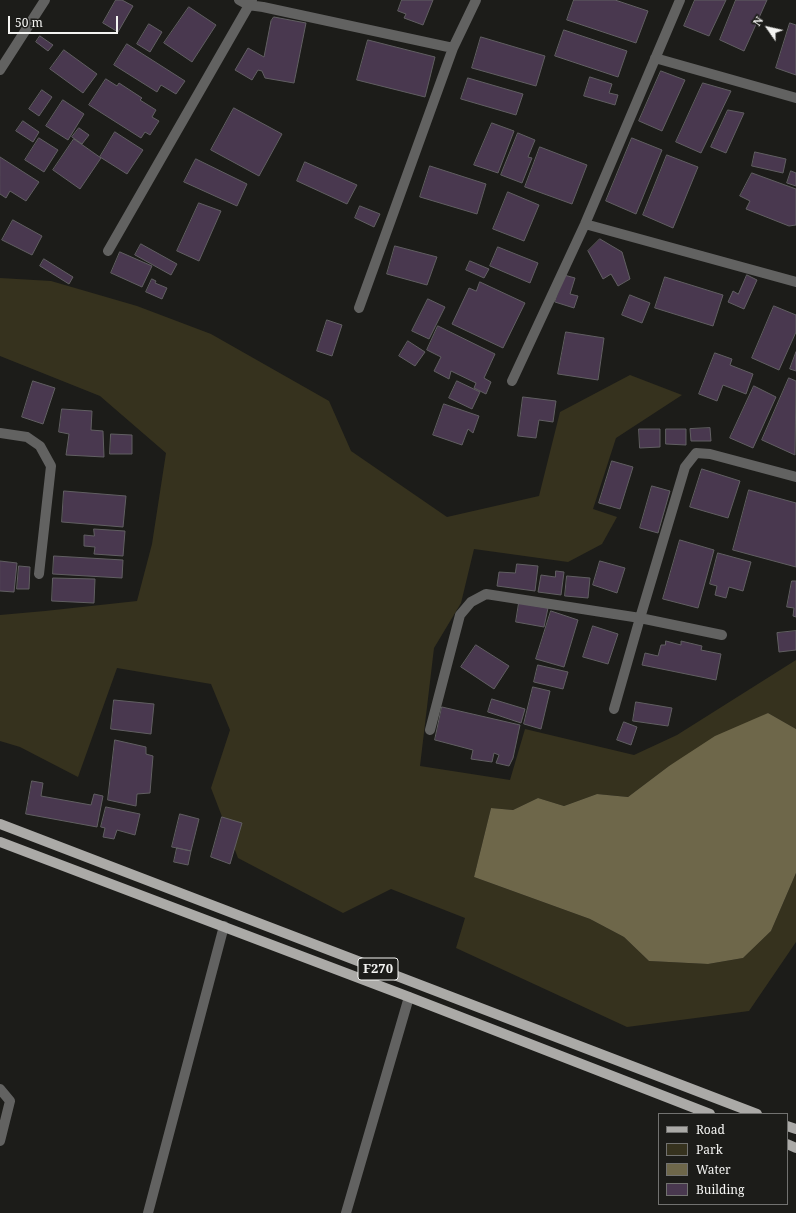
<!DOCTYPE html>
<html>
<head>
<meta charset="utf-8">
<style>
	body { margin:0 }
	#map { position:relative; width:796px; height:1213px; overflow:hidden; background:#1c1c19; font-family:"Noto Serif",serif }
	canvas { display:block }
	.legend { position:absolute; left:658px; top:1113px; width:130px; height:92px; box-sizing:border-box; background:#1c1c19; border:1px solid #727270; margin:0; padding:5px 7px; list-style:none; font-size:12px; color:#f4f4f2 }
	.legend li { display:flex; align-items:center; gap:8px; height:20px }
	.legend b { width:20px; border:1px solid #727270 }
	.north { position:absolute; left:748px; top:8px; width:40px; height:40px; -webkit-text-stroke:3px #1c1c19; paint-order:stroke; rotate:304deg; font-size:11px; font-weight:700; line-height:16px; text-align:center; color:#f4f4f2 }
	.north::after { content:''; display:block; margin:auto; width:14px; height:18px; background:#f4f4f2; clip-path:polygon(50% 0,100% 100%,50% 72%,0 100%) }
	.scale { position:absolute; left:8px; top:16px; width:110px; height:18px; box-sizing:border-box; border:2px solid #f4f4f2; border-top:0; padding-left:5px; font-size:12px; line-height:14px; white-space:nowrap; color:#f4f4f2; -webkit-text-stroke:3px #1c1c19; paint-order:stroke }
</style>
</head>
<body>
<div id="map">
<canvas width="796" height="1213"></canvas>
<ul class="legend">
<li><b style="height:5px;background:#abaaa7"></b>Road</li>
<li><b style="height:11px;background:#36321e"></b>Park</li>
<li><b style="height:11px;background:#6e674a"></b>Water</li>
<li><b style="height:11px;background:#49384f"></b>Building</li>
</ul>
<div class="north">N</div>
<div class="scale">50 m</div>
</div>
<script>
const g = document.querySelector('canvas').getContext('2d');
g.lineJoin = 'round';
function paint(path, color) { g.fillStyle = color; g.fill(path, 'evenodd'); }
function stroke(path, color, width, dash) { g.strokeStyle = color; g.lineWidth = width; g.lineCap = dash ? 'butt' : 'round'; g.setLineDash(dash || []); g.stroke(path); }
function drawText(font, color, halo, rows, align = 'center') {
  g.font = font + ' "Noto Serif",serif'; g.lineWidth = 3; g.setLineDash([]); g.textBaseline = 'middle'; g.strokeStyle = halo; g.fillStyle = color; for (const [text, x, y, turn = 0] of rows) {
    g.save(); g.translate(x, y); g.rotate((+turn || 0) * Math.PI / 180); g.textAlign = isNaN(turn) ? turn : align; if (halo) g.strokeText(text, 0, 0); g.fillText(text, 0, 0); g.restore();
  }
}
const green = new Path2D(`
	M0,278L51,281L137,306L211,334L329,401L351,451L447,517L539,496L560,412L630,375L682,395L616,438L593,509L617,517L602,544L568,562L474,549L461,603L434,648L420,766L510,780L525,729L634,755L677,735L796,660V729L768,713L669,766L628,797L597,794L564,806L538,798L513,810L491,808L474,877L590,919L624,937L649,961L708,964L743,958L771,931L796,873V942L749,1011L627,1027L456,948L465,918L391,889L343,913L238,858L211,788L230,730L211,684L117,668L78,777L20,747L0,741V615L45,611L137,601L152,544L166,453L100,396L0,356Z`);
const water = new Path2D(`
	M768,713L796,729V873L771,931L743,958L708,964L649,961L624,937L590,919L474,877L491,808L513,810L538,798L564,806L597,794L628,797L669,766L715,736Z`);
const building = new Path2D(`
	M116,0H122L133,6L118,32L103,23Z
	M402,0H433L423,25L404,18L406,14L398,11Z
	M574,0H615L648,11L636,43L567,20Z
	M695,0H726L709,36L684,26Z
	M736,0H767L744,51L720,40Z
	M189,7L216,25L192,62L164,43Z
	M274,17L306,23L294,83L265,78L262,71L258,70L252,80L235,70L248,48L264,57L271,21Z
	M790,23L796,25V75L776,68Z
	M149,24L162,32L150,52L137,44Z
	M564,30L627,51L618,77L555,56Z
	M40,36L53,45L48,51L36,42Z
	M481,37L545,56L536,86L472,68Z
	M368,40L435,57L425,97L357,80Z
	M127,44L185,81L176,94L161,85L157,92L114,65Z
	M64,50L97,74L83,93L50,69Z
	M661,71L685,80L662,131L639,121Z
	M590,77L612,84L609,93L618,95L615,105L584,96Z
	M468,78L523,94L516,115L461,99Z
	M106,79L117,86L119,83L142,98L140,100L156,110L152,117L159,121L150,135L145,132L141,138L89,105Z
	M703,83L731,91L701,153L676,142Z
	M42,90L52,97L39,116L29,109Z
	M63,100L84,114L68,140L46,126Z
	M234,108L282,134L259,176L211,150Z
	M728,110L744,113L726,153L711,147Z
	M23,121L39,132L33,142L16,131Z
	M492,123L514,131L498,173L474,165Z
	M79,128L89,135L82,144L72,137Z
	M115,132L143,150L127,174L100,157Z
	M518,133L535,140L528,157L532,158L522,183L501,175Z
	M39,138L58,150L44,172L25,160Z
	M632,138L662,150L636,214L606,201Z
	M74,139L101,158L80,189L53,170Z
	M540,147L587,165L572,204L525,187Z
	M755,152L786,159L783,173L752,166Z
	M667,155L698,167L673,228L643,215Z
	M0,157L39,182L26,201L10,191L6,198L0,194Z
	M196,159L247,184L237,206L184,182Z
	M305,162L357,185L347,204L297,181Z
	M430,166L486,184L477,214L420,197Z
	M791,171L796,173V186L787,183Z
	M752,173L796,189V225L789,226L746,209L750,201L740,196Z
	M508,192L539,205L524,241L493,229Z
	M199,203L221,211L199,261L177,251Z
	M360,206L380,214L374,227L355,218Z
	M13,220L42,236L32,255L2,240Z
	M600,239L622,252L630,279L618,286L611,274L603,279L588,251Z
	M141,244L177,264L171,275L135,255Z
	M395,246L437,257L427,285L387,274Z
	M498,247L538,263L530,283L490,266Z
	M120,252L152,266L142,287L111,273Z
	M44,259L73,277L69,284L40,266Z
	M470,261L489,269L484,278L466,270Z
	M564,275L575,278L570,294L578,296L574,308L555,302Z
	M747,275L757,280L744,309L728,302L733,291L738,294Z
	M665,277L723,295L713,326L655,308Z
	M152,279L156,281L155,283L167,288L162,299L146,292Z
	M480,282L525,303L503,348L452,324L469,288L476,291Z
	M630,295L650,303L642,323L622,315Z
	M428,299L445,307L429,339L412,331Z
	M774,306L796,315V332L779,370L752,358Z
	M327,320L342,325L332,356L317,351Z
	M438,326L495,354L484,378L491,382L486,394L474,388L476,383L451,371L449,379L434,371L441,357L427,350Z
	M566,332L604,338L598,380L558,374Z
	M408,341L425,352L415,366L399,356Z
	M796,352V371L790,369Z
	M715,353L732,359L730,365L753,374L746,394L723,385L717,401L699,394Z
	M789,378L796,381L795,455L762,440Z
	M33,381L55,388L43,424L22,417Z
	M457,381L480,392L472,409L449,398Z
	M754,386L776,397L753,448L730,438Z
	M523,397L556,401L553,422L539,420L536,438L518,436Z
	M444,404L479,416L473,433L468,429L462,445L433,435Z
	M62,409L92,411L91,430L103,431L104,457L66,455L69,434L59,432Z
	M710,428L711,441H691L690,429Z
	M639,429H660V447L640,448Z
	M666,429H686V445L666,444Z
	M111,434L132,435V454H110Z
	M612,461L633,467L620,509L599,503Z
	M702,469L740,481L728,518L690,507Z
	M652,486L670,491L658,533L640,528Z
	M749,490L796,503V567L733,550Z
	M64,491L126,496L123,527L62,522Z
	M94,529L125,531L123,556L94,554L95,547L84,546V535L94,536Z
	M680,540L714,550L698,608L663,599Z
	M718,553L751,562L743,591L729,587L726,598L715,595L717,586L710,584Z
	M54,556L123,560L122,578L53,574Z
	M0,561L17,563L14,592L0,591Z
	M600,561L625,568L617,593L593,585Z
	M517,564L538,566L535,591L497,586L499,572L515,573Z
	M19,566L30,567L29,589H17Z
	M556,571L564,572L561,595L538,592L541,575L555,577Z
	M567,576L590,578L588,598L565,596Z
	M53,578L95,579L94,603L52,601Z
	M792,581H796V617L793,616L794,608L787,607Z
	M519,603L548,608L544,627L516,622Z
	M551,611L578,620L564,667L536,659Z
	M593,626L618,634L608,664L583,657Z
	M796,631V650L779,652L777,633Z
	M666,641L681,645V641L702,646L701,650L721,654L716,680L642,665L645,653L658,656L661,645H665Z
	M476,645L509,666L494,689L461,667Z
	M538,665L568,672L563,689L534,682Z
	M533,687L550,691L541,729L524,724Z
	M492,699L525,709L521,723L488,712Z
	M114,700L154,704L151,734L111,729Z
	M636,702L672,708L668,726L633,721Z
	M442,707L520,725L513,758L509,766L496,763L499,755L494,753L492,762L471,759L473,750L435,740Z
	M624,722L637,727L631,745L617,740Z
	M115,740L146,747V754L153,756L150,793L137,794L136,806L108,800Z
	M32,781L43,783L41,796L91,805L94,794L103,796L97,827L26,814Z
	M106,807L140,814L135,835L117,830L114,839L103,837L105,828L101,827Z
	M180,814L199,819L191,851L172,847Z
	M222,817L242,823L230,864L211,857Z
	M177,848L191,851L188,865L174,862Z`);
const minor = new Path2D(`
	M239,0L248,5L263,7L453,48
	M655,58L796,98
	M0,70L45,0
	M585,224L796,282
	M108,251L252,0
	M359,308L453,48L476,0
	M512,381L585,224L680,0
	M0,433L27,437L40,446L51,466L39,574
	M614,709L640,618L722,635
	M430,730L460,615L471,602L486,594L640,618L685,467L696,453L710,454L796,477
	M0,1089L10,1101L0,1141
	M148,1213L224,926
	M346,1213L409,997`);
const primary = new Path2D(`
	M0,824L757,1114
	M0,842L409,997L710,1114
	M787,1126L796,1129
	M787,1144L796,1148`);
const shields = [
	[378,969,40]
];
const shieldNames = [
	["F270",378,969]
];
paint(green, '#36321e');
paint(water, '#6e674a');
paint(building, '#49384f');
stroke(building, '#615f62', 1);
stroke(minor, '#626261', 10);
stroke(primary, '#abaaa7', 10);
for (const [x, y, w] of shields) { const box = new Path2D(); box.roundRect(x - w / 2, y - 11, w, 22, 3); g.fillStyle = '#1c1c19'; g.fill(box); stroke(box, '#f4f4f2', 1); }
drawText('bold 13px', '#f4f4f2', null, shieldNames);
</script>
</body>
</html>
